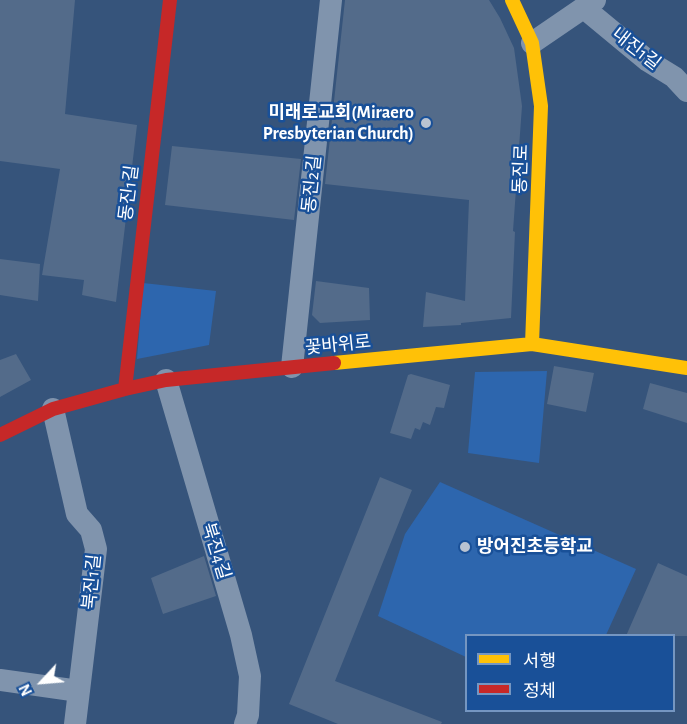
<!DOCTYPE html>
<html>
<head>
<meta charset="utf-8">
<style>
	body { margin:0 }
	#map { position:relative; width:687px; height:724px; overflow:hidden; background:#36547b; font-family:"Alegreya Sans","Noto Sans KR",sans-serif }
	canvas { display:block }
	.legend { position:absolute; left:465px; top:634px; width:210px; height:78px; box-sizing:border-box; background:#195098; border:2px solid #7596c1; margin:0; padding:8px 10px; list-style:none; font-size:18px; color:#fff }
	.legend li { display:flex; align-items:center; gap:12px; height:30px }
	.legend b { width:30px; border:2px solid #7596c1 }
	.north { position:absolute; left:12px; top:652px; width:60px; height:60px; -webkit-text-stroke:4px #195098; paint-order:stroke; rotate:244deg; font-size:16px; font-weight:700; line-height:24px; text-align:center; color:#fff }
	.north::after { content:''; display:block; margin:auto; width:21px; height:27px; background:#fff; clip-path:polygon(50% 0,100% 100%,50% 72%,0 100%) }
</style>
</head>
<body>
<div id="map">
<canvas width="687" height="724"></canvas>
<ul class="legend">
<li><b style="height:8px;background:#ffc107"></b>서행</li>
<li><b style="height:8px;background:#c62828"></b>정체</li>
</ul>
<div class="north">N</div>
</div>
<script>
const g = document.querySelector('canvas').getContext('2d');
g.lineJoin = 'round';
function paint(path, color) { g.fillStyle = color; g.fill(path, 'evenodd'); }
function stroke(path, color, width, dash) { g.strokeStyle = color; g.lineWidth = width; g.lineCap = dash ? 'butt' : 'round'; g.setLineDash(dash || []); g.stroke(path); }
function drawText(font, color, halo, rows, align = 'center') {
  g.font = font + ' "Alegreya Sans","Noto Sans KR",sans-serif'; g.lineWidth = 5; g.setLineDash([]); g.textBaseline = 'middle'; g.strokeStyle = halo; g.fillStyle = color; for (const [text, x, y, turn = 0] of rows) {
    g.save(); g.translate(x, y); g.rotate((+turn || 0) * Math.PI / 180); g.textAlign = isNaN(turn) ? turn : align; if (halo) g.strokeText(text, 0, 0); g.fillText(text, 0, 0); g.restore();
  }
}
const green = new Path2D(`
	M143,283L216,291L209,345L137,359Z
	M547,371L539,463L468,453L475,372Z
	M440,482L636,569L606,635L466,636V657L378,616L405,534Z`);
const building = new Path2D(`
	M0,0H75L65,114L137,125L116,302L82,295L84,280L42,275L60,169L0,161Z
	M345,0H489L500,18L514,48L522,106L513,231L515,232L511,318L461,323V325L423,327L426,292L465,301L469,200L325,184Z
	M172,146L301,159L294,220L165,205Z
	M0,259L40,264L38,301L0,295Z
	M316,281L369,288L370,320L320,323L312,315Z
	M16,354L31,380L0,397V360Z
	M554,366L594,373L586,412L547,404Z
	M411,374L450,385L444,408L436,407L430,425L423,422L420,430L415,428L411,439L390,433L408,375Z
	M650,383L687,393V423L643,409Z
	M380,477L412,490L335,681L442,722L441,724H338L289,704Z
	M204,556L216,596L163,614L151,578Z
	M658,563L687,576V636H626Z`);
const street = new Path2D(`
	M584,8L648,61L674,77L687,91
	M532,43L595,0
	M292,367L331,0
	M166,380L241,635L250,676L248,715L245,724
	M53,409L77,514L91,530L96,549L75,724
	M0,680L79,691`);
const slow = new Path2D(`
	M512,0L532,43L541,106L532,344
	M334,363L532,344L687,368`);
const jam = new Path2D(`
	M125,389L170,0
	M0,435L53,409L125,389L166,380L334,363`);
const markers = [
	[426,123,6,"#b9c3d1"],
	[465,547,6,"#b9c3d1"]
];
const streetNames = [
	["내진1길",636,49,38],
	["동진로",521,169,-88],
	["동진2길",312,184,-84],
	["동진1길",129,193,-83],
	["꽃바위로",338,345,-6],
	["북진4길",216,551,73],
	["북진1길",92,582,-84]
];
const poiNames = [
	["미래로교회(Miraero",414,113],
	["Presbyterian Church)",414,134],
	["방어진초등학교",477,547,"left"]
];
paint(green, '#2d66ae');
paint(building, '#536b8a');
stroke(street, '#8094ad', 22);
stroke(slow, '#ffc107', 14);
stroke(jam, '#c62828', 14);
for (const [x, y, r, color] of markers) { const dot = new Path2D(); dot.arc(x, y, r, 0, 2 * Math.PI); g.fillStyle = color; g.fill(dot); stroke(dot, '#195098', 2); }
drawText('18px', '#fff', '#195098', streetNames);
drawText('bold 18px', '#fff', '#195098', poiNames, 'right');
</script>
</body>
</html>
